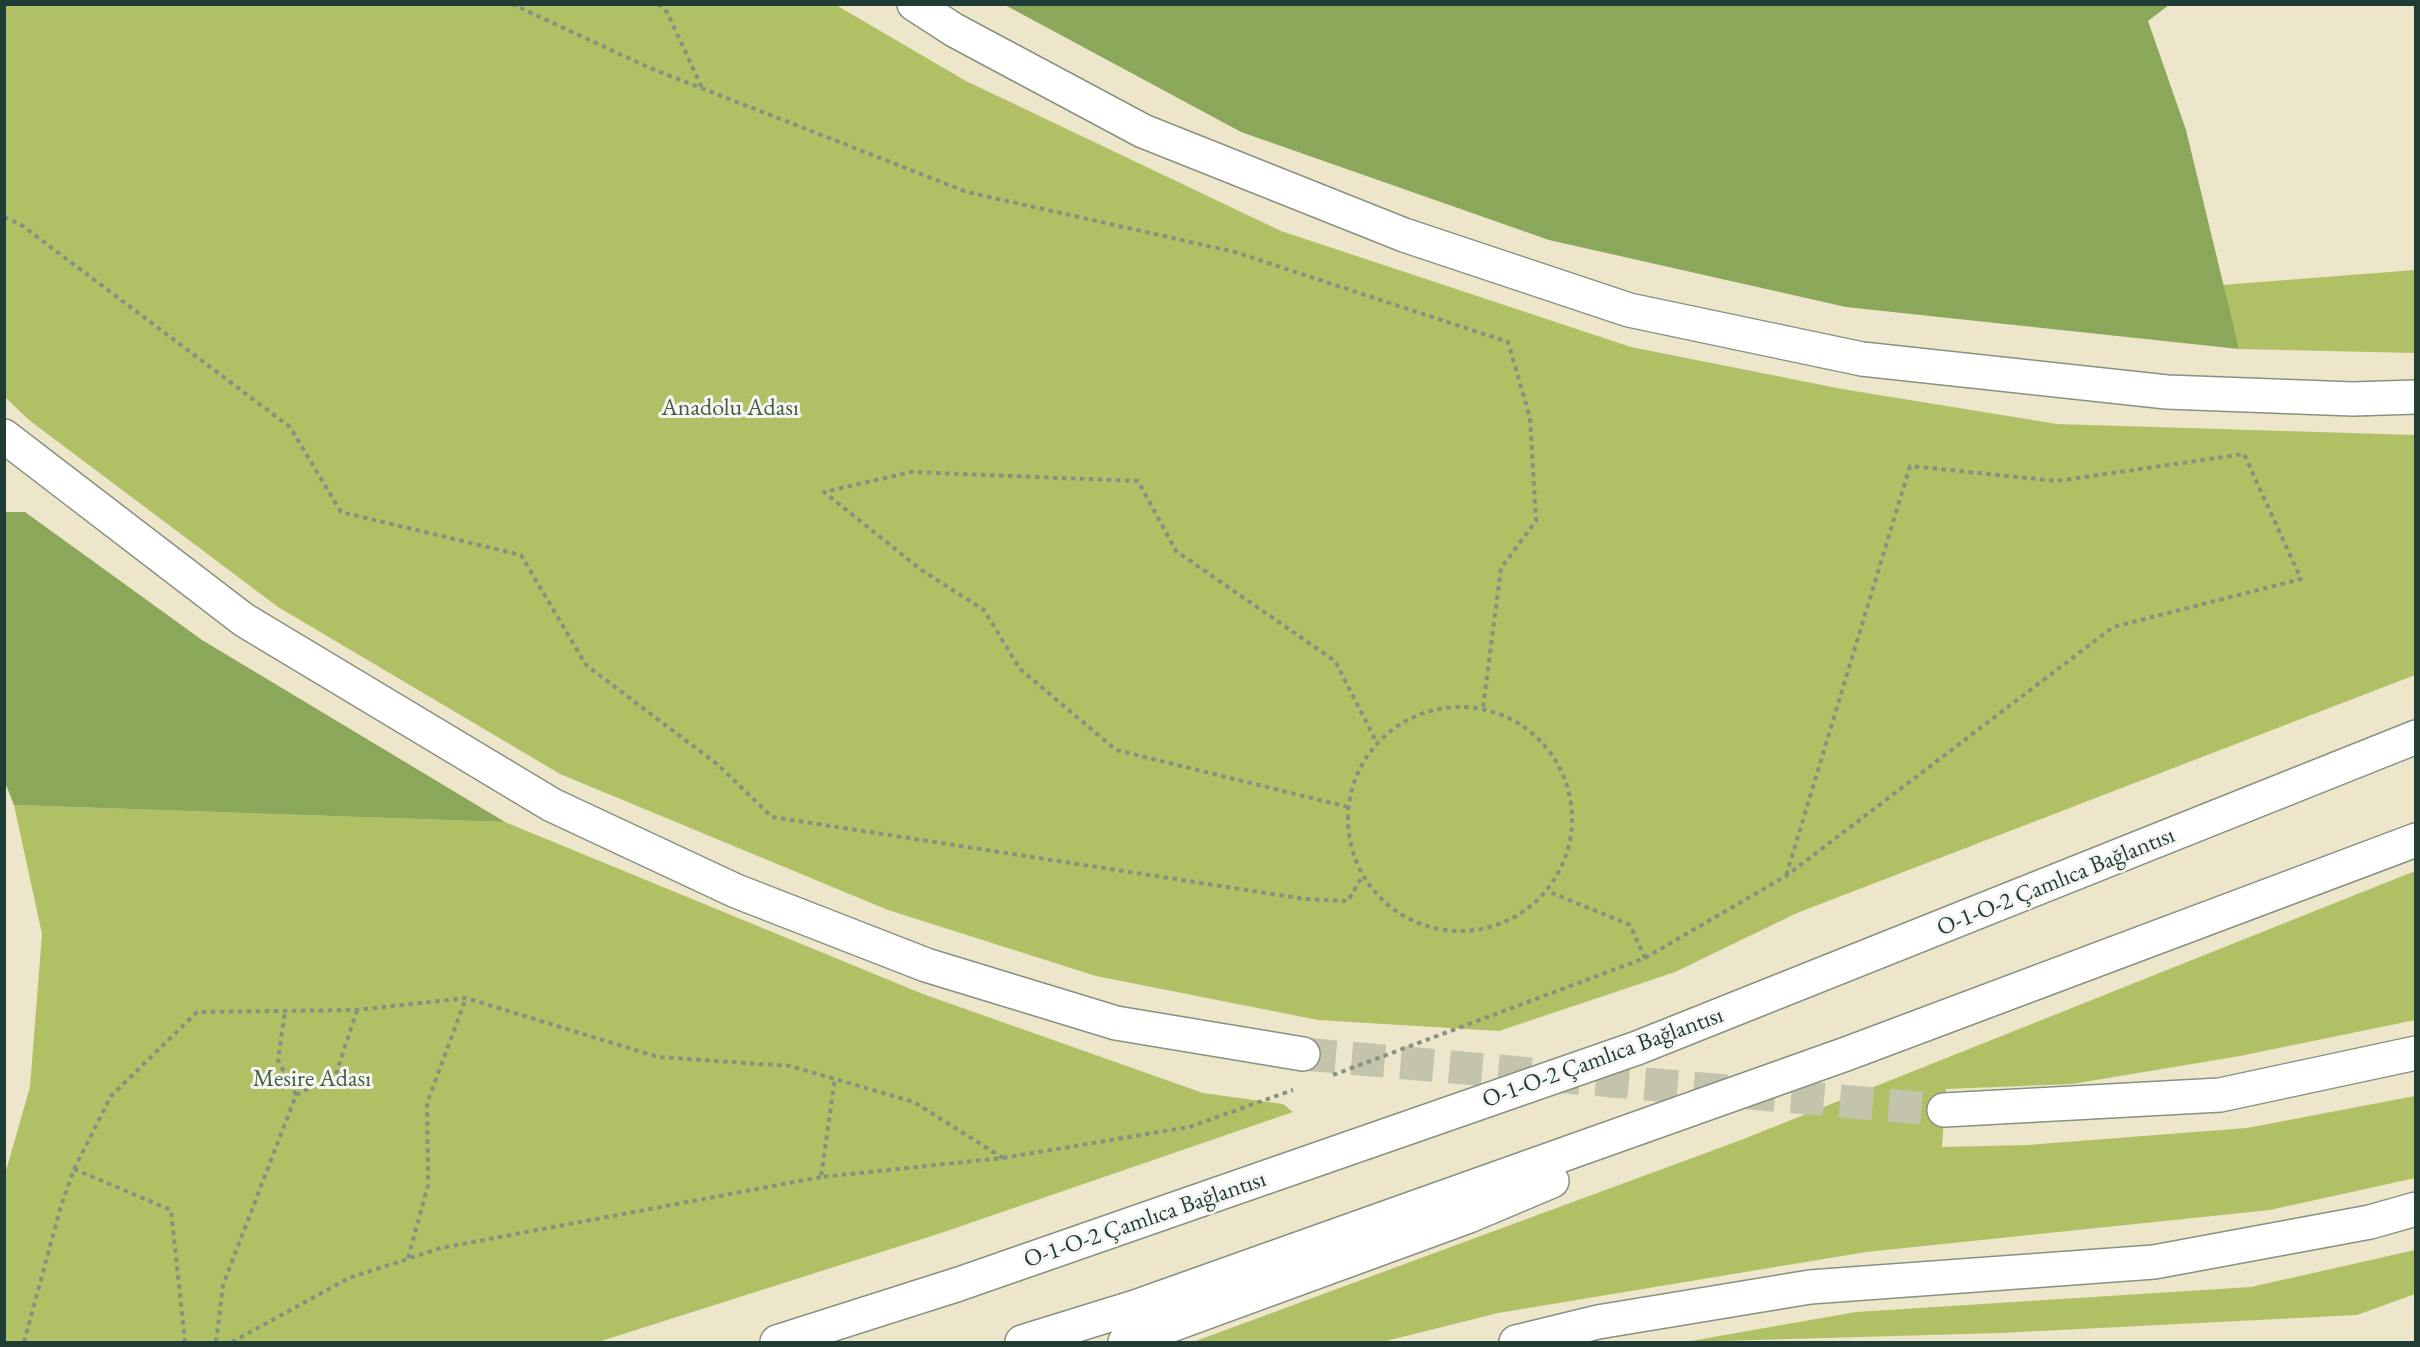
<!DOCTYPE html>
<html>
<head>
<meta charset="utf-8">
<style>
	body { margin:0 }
	#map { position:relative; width:2420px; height:1347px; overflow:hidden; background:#ede6cb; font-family:"EB Garamond",serif }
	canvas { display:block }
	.frame { position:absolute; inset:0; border:6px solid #1f3d34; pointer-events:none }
</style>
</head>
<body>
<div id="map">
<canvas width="2420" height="1347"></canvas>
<div class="frame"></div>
</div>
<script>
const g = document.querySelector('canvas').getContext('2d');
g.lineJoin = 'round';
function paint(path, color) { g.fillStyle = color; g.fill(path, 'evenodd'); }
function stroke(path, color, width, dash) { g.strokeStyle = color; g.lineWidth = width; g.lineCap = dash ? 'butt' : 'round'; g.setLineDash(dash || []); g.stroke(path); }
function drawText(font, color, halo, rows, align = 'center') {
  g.font = font + ' "EB Garamond",serif'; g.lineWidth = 6; g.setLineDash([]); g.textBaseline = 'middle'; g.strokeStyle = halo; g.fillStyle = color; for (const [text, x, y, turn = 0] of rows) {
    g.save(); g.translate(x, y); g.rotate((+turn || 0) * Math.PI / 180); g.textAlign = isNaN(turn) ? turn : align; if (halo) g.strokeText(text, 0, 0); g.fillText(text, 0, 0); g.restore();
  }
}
const green = new Path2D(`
	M4,5H836L966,81L1281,231L1631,347L1842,389L2057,424L2415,435V675L1797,913L1675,972L1499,1031L1318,1020L1096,976L888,910L560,774L278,607L29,420L5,397Z
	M2415,270V353L2239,349L2222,285Z
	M14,805L505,822L923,994L1203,1093L1283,1104L1293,1112L941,1233L598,1342H5V1174L30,1087L42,934Z
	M2415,871V1020L2240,1056L2072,1084L1946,1089L1942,1147L2027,1145L2247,1128L2415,1096V1178L2270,1210L1866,1252L1498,1313L1382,1342H1193L1741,1140Z
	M2415,1250V1294L2357,1315L2000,1333L1685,1342L1856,1312L2251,1287Z`);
const forest = new Path2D(`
	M1005,5H2169L2148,21L2186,130L2239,349L1846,307L1549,240L1241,132Z
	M5,512H25L202,640L505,822L14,805L4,780Z`);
const highwayTunnel = new Path2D(`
	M1303,1054L1944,1110`);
const path = new Path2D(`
	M512,4L650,68L967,192L1235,252L1508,342L1530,418L1536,521L1501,568L1483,708
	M658,4L667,12L702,88
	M4,217L20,224L290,427L341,512L521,555L586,665L717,764L772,817L1305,899L1348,901L1363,875
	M1348 819a112 112 0 1 1 224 0a112 112 0 1 1-224 0Z
	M1348,807L1116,750L1020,669L984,610L920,569L824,492L911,472L1138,481L1176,551L1335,661L1377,743
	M1645,958L1786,876L2113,627L2301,579L2244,454L2057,481L1910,466L1786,876
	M1333,1075L1645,958L1630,925L1547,891
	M296,1095L336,1074L357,1010
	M1003,1158L1189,1127L1293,1090
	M74,1169L171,1210L185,1342
	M408,1258L428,1185L427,1103L466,998
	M24,1342L61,1206L74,1169L111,1096L197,1012L357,1010L466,998L658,1057L790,1066L914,1102L1003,1158L821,1177L835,1078
	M216,1342L223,1285L296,1095L278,1060L285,1011
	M232,1342L349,1278L441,1248L821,1177`);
const highway = new Path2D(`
	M914,4L954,30L1143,131L1404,235L1629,310L1862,359L2167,392L2353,399L2416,397
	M4,436L244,620L552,805L736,891L926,965L1116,1023L1303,1054
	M1944,1110L2220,1095L2416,1053
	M777,1342L959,1284L1637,1048L2416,737
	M1022,1342L1135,1307L1846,1054L2416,840
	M1125,1342L1469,1216L1552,1181
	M1516,1342L1598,1322L1810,1287L2154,1262L2370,1222L2416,1209`);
const parkNames = [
	["Anadolu Adası",730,408],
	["Mesire Adası",312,1079]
];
const streetNames = [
	["O-1-O-2 Çamlıca Bağlantısı",2056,882,-22],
	["O-1-O-2 Çamlıca Bağlantısı",1603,1058,-20],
	["O-1-O-2 Çamlıca Bağlantısı",1145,1220,-19]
];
paint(green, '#afc164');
paint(forest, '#8ba75a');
stroke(highwayTunnel, '#c4c4ad', 33, [33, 16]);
stroke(highway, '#869280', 36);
stroke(path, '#869280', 4, [4.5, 4.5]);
stroke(highway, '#fff', 33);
drawText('24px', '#435e40', '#f6f6f2', parkNames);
drawText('24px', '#1f3d34', '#f6f6f2', streetNames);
</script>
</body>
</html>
